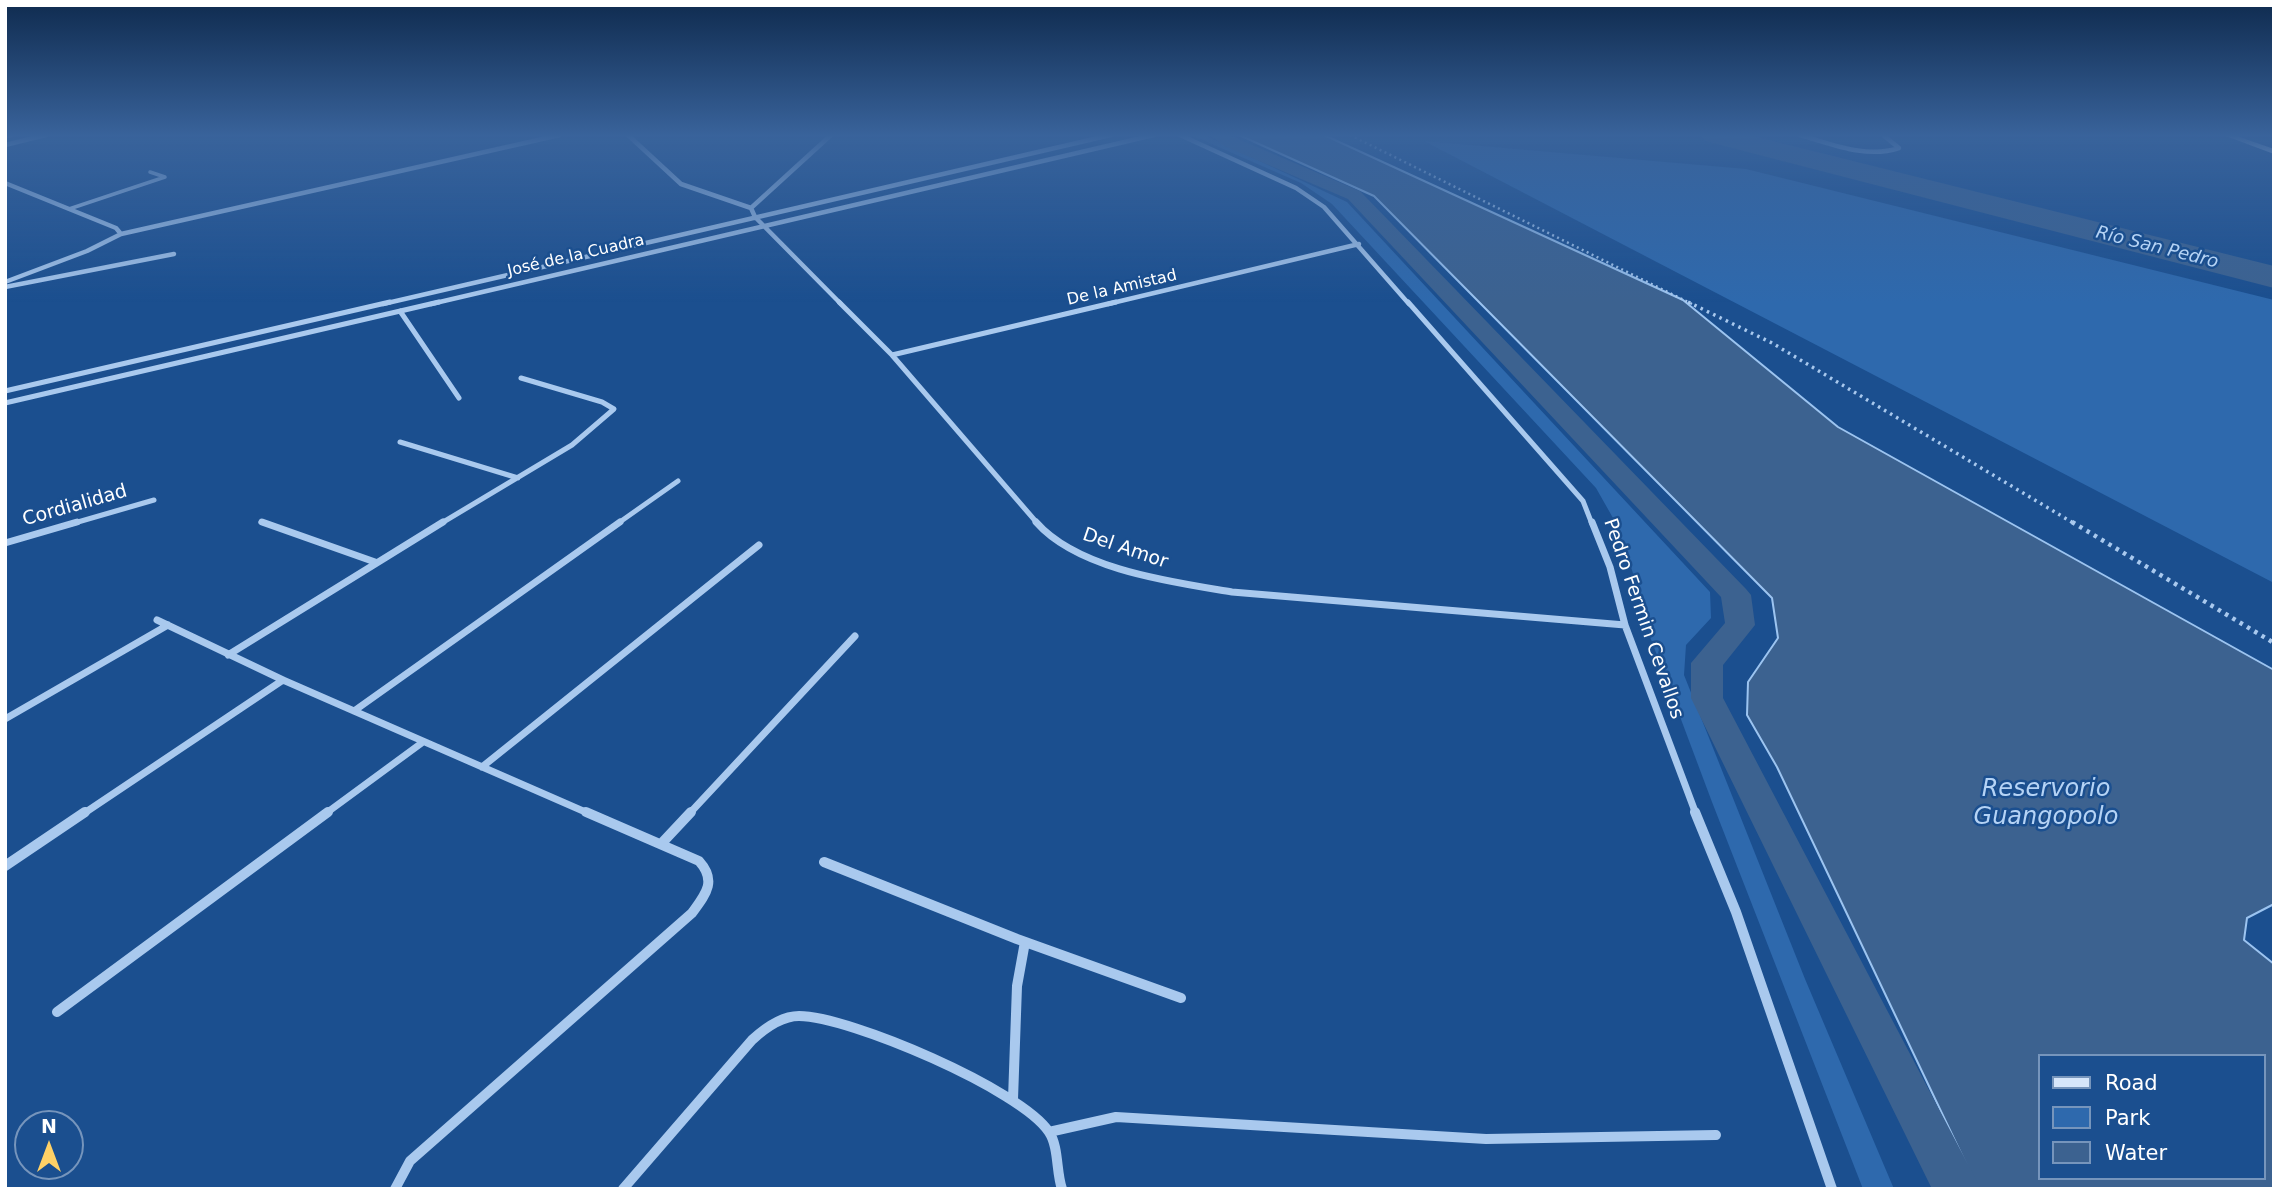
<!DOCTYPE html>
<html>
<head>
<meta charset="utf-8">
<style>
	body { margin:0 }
	#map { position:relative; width:2279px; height:1194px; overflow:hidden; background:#1b4f8f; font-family:"DejaVu Sans",sans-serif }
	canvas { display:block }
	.frame { position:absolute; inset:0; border:7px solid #fff; pointer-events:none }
	.legend { position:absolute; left:2038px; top:1054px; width:228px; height:126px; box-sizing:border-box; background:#1b4f8f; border:2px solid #7695bc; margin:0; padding:9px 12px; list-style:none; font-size:21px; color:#fff }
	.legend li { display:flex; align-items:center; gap:14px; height:35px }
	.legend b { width:35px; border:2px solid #7695bc }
	.north { position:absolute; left:14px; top:1110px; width:70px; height:70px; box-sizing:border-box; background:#1b4f8f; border:2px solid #7695bc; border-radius:50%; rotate:0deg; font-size:19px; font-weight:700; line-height:28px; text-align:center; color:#fff }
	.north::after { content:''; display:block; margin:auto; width:24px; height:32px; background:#ffd166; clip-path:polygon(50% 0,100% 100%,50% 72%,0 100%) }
</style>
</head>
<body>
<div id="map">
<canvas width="2279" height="1194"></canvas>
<div class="frame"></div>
<ul class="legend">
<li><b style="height:9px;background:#d6e6fa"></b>Road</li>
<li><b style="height:19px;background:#2e69ad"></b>Park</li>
<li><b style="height:19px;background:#3c6290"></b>Water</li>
</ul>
<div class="north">N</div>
</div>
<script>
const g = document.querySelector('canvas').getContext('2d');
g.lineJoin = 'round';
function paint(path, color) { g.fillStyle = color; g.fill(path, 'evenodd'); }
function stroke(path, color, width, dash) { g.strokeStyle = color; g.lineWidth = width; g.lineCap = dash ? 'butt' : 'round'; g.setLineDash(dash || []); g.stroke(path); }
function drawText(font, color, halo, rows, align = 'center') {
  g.font = font + ' "DejaVu Sans",sans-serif'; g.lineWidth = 5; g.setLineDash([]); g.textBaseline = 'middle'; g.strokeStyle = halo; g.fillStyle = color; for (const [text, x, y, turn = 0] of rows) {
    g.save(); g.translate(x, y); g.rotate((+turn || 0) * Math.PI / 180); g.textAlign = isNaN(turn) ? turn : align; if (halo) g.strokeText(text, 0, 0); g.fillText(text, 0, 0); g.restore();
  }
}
const green = new Path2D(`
	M1191,135H1204L1347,202L1710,592L1711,618L1686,645L1684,675L1805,979L1894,1189H1863L1712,802L1649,634L1632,570L1613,518L1596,488L1332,204L1301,183Z
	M1424,141L1746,169L2274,300V583Z`);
const water = new Path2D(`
	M1239,135H1324L1683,300L1838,427L2274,670V904L2247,918L2244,940L2274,964V1189H1978L1777,767L1747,715L1748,682L1778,638L1772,598L1374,196ZM2039,1056H2263V1178H2039Z`);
const canal = new Path2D(`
	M1210,135H1229L1360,191L1746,589L1751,595L1755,625L1723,665V698L1981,1189H1932L1691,698V663L1725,623L1721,597L1348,199L1224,146Z`);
const river = new Path2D(`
	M1701,135H1749L2274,266V288L1705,141Z`);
const pathFar2 = new Path2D(`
	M1350,135L1692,304`);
const pathFar1 = new Path2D(`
	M1688,302L1772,343L2075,524`);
const path = new Path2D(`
	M2072,522L2274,643`);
const lane = new Path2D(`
	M69,209L165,177L150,172`);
const streetFar3 = new Path2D(`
	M628,135L681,184L751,208
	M831,135L751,208L755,217L841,304
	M1180,135L1296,188L1324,207L1409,304
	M1800,135C1832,144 1866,159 1899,148L1883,135
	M5,136L11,135
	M5,145L46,135
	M5,183L116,228L121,234
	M5,282L87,251L121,234L560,135
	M5,287L174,254
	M383,304L1111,135
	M431,304L1154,135
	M1108,304L1359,244`);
const streetFar2 = new Path2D(`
	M839,302L892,355L1038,524
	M1408,302L1583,501L1592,524
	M400,311L459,398
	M892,355L1116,302
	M5,391L390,302
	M5,403L439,302
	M400,442L518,478
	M261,522L267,524
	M71,524L154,500
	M440,524L572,445L614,409L602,402L521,378
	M617,524L678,481`);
const streetFar1 = new Path2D(`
	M262,522L375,562
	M1036,522C1078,570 1172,582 1232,592L1625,625
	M1592,522L1610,567L1625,625L1696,814
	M5,543L77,522
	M157,620L283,680L590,814
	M228,655L443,522
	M354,711L620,522
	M5,719L168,625
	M482,767L759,545
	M83,814L283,680
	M325,814L423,742
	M689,814L855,636`);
const street = new Path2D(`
	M1695,812L1736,912L1832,1189
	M661,844L691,812
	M824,862L1017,939L1181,998
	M5,866L85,812
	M57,1012L328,812
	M1013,1099L1017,986L1025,942
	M1049,1132L1116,1117L1486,1139L1716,1135
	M395,1189L410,1161L692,913C706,894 717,881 699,861L586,812
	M623,1189L752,1040C765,1028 781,1016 799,1016C849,1016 1022,1090 1049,1132C1059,1147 1056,1172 1062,1189`);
const secondary = new Path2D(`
	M2223,135H2234L2274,149V154Z`);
const farStreetnames = [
	["José de la Cuadra",576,256,-13],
	["De la Amistad",1122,288,-13]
];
const farWaternames = [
	["Río San Pedro",2157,248,14]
];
const streetNames = [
	["Cordialidad",75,506,-16],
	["Del Amor",1125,549,19],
	["Pedro Fermin Cevallos",1643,619,71]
];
const nearWaternames = [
	["Reservorio",2046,790],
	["Guangopolo",2046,818]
];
paint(green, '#2e69ad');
paint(water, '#3c6290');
stroke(water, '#9cc4f0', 2);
paint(canal, '#3c6290');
paint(river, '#3c6290');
stroke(pathFar2, '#a9c9ee', 2.5, [2, 3.5]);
stroke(pathFar1, '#a9c9ee', 3.5, [2.5, 4.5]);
stroke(path, '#a9c9ee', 4.5, [3.5, 5]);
stroke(lane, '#a9c9ee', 3.5);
stroke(streetFar3, '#a9c9ee', 4.5);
stroke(streetFar2, '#a9c9ee', 5);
stroke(streetFar1, '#a9c9ee', 7);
stroke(street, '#a9c9ee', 10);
paint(secondary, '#d6e6fa');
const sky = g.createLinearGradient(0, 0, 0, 302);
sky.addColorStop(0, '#0f2b4f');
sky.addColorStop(0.45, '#39639b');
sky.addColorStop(1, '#39639b00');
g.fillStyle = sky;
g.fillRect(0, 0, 2279, 302);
drawText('16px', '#fff', '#1b4f8f', farStreetnames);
drawText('italic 18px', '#b5d3f5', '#1b4f8f', farWaternames);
drawText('19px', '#fff', '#1b4f8f', streetNames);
drawText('italic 24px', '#b5d3f5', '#1b4f8f', nearWaternames);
</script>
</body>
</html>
